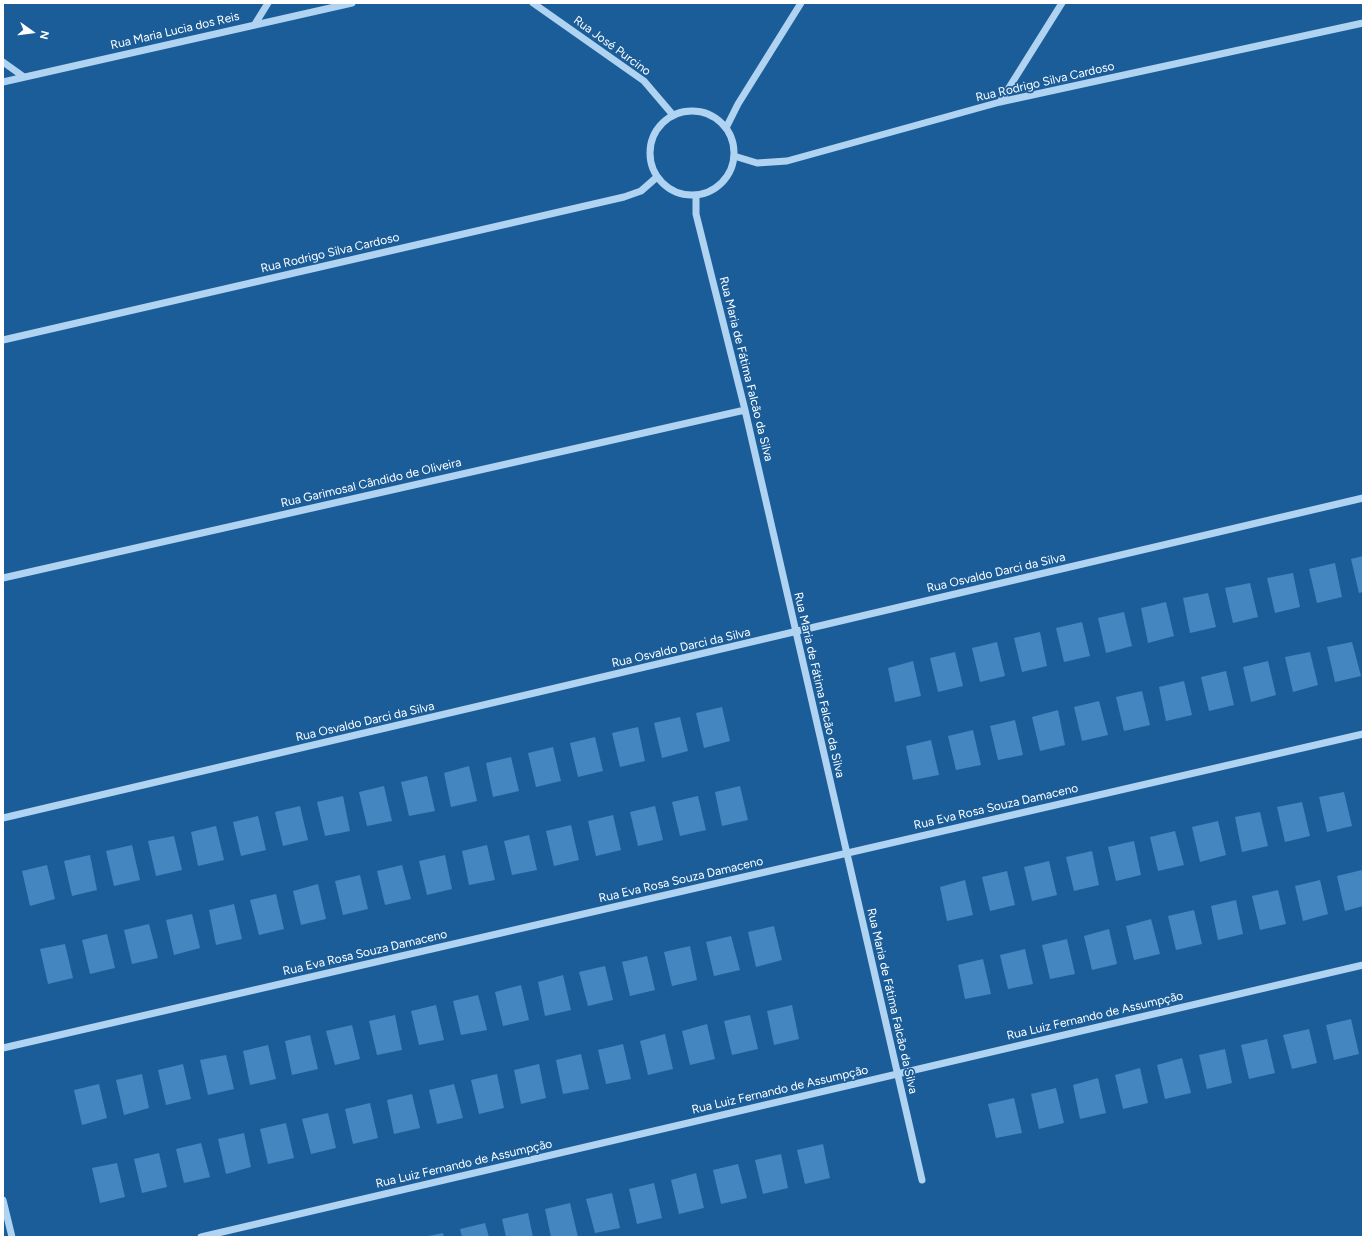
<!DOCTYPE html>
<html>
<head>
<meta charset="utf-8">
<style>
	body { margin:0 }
	#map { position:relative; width:1366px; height:1240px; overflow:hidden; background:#1a5d99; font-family:Figtree,sans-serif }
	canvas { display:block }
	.frame { position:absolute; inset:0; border:4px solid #fff; pointer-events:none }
	.north { position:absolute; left:12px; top:12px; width:40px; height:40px; -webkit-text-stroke:3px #1a5d99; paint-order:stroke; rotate:104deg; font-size:11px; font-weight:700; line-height:16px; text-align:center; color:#fff }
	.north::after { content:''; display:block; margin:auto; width:14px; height:18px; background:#fff; clip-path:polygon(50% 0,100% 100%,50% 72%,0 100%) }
</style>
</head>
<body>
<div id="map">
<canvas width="1366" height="1240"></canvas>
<div class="frame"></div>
<div class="north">N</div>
</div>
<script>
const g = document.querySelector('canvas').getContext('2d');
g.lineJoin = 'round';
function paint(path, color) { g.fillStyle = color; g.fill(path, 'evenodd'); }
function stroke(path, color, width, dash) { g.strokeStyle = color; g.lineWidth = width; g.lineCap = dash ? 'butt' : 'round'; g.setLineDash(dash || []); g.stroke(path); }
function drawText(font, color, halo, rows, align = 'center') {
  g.font = font + ' Figtree,sans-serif'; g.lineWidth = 3.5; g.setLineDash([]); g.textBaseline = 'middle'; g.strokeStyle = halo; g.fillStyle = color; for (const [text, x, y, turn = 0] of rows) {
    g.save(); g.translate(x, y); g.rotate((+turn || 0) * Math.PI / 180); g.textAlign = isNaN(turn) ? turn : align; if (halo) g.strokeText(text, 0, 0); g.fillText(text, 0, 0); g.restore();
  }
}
const building = new Path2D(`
	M1363,556V592L1359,593L1351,559Z
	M1335,563L1342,597L1317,603L1309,569Z
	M1293,573L1300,607L1275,613L1267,578Z
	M1250,583L1258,617L1233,623L1225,588Z
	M1208,593L1216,627L1190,633L1183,598Z
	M1166,602L1174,636L1148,643L1141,608Z
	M1124,612L1132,646L1106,653L1098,618Z
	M1082,622L1090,656L1064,662L1056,628Z
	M1040,632L1047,666L1022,672L1014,638Z
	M997,642L1005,676L980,682L972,648Z
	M1352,642L1361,676L1335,682L1327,647Z
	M955,652L963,686L938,692L930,658Z
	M1310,652L1318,685L1293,692L1285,657Z
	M913,661L921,696L895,702L888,668Z
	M1268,661L1276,695L1251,702L1243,667Z
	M1226,671L1234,705L1209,711L1201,677Z
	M1184,681L1192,715L1166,721L1159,687Z
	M1142,691L1150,725L1124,731L1116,697Z
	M1099,701L1108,735L1082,741L1074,707Z
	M722,707L730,741L704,748L696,713Z
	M1058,710L1065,745L1040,751L1032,717Z
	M680,717L688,751L662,758L654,723Z
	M1015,720L1023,755L998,760L990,726Z
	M638,727L645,761L620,767L612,733Z
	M973,730L981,765L956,770L948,736Z
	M595,737L603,771L578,777L570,743Z
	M931,740L939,775L913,780L906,746Z
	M553,747L561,781L536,787L528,753Z
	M511,757L519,791L493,797L486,763Z
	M469,766L477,801L451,807L444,773Z
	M427,776L435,811L409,816L401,782Z
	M384,786L392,821L367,826L359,792Z
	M740,786L748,820L722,826L715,792Z
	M1344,792L1352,826L1327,832L1319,797Z
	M343,796L350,831L325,836L317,802Z
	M698,796L706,830L680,836L672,802Z
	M1302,802L1310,836L1285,842L1277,807Z
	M300,806L308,840L283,846L275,812Z
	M655,806L663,840L638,846L630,812Z
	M1260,812L1268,846L1242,852L1235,817Z
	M613,815L621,850L596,856L588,821Z
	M258,816L266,850L241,856L233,822Z
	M1218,821L1226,855L1200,862L1192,827Z
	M571,825L579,860L554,866L546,831Z
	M216,826L224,860L198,866L191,832Z
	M1175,831L1184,865L1158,871L1150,837Z
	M529,835L537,870L512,875L504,841Z
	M174,836L182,870L156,876L148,841Z
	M1134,841L1141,875L1116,881L1108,847Z
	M132,845L140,880L114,886L106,851Z
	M487,845L495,880L469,885L462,851Z
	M1092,851L1099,885L1074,891L1066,857Z
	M90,855L97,890L72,896L64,861Z
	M445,855L452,889L427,895L419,861Z
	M1049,861L1057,895L1032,901L1024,867Z
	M47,865L55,899L30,906L22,871Z
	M402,865L411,899L385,905L377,871Z
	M1362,870L1363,906L1345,911L1337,876Z
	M1007,871L1015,905L990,911L982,877Z
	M360,875L368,909L343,915L335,881Z
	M965,880L973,915L947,921L940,887Z
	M1320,880L1328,914L1303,921L1295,886Z
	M318,884L326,919L301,925L293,891Z
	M1278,890L1286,924L1260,930L1252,896Z
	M276,894L284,929L259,935L250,900Z
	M1236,900L1243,934L1218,940L1211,906Z
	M234,904L242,939L216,945L209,910Z
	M1194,910L1202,944L1176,950L1168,916Z
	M192,914L200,948L174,955L166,920Z
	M1151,919L1160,954L1134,960L1126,926Z
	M149,924L158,958L132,964L124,930Z
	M774,926L782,960L756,967L748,932Z
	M1109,929L1117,964L1092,970L1084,936Z
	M107,934L115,968L90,974L82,940Z
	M731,936L740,970L714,976L706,942Z
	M1067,939L1075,974L1050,979L1042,945Z
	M65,944L73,978L48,984L40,949Z
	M690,946L697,980L672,986L664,952Z
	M1025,949L1033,984L1008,989L1000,955Z
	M647,956L655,990L630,996L622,962Z
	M983,959L991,994L965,999L958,965Z
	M605,966L613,1000L588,1006L579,972Z
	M563,975L571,1010L545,1016L538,982Z
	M521,985L529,1020L503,1026L495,992Z
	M478,995L487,1030L461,1035L453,1001Z
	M436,1005L444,1040L419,1045L411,1011Z
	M792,1005L799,1039L774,1045L767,1011Z
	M395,1015L402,1050L377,1055L369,1021Z
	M750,1015L758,1049L732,1055L724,1021Z
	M1351,1019L1359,1054L1334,1060L1326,1025Z
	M707,1024L715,1059L690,1065L682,1031Z
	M352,1025L360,1059L335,1065L326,1031Z
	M1309,1029L1317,1063L1292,1069L1283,1035Z
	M665,1034L673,1069L648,1075L640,1041Z
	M310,1035L318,1069L292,1075L285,1041Z
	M1267,1039L1275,1073L1249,1079L1241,1045Z
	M623,1044L631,1079L606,1084L598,1050Z
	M268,1045L276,1079L250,1085L243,1051Z
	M1225,1049L1232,1083L1207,1089L1199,1055Z
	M581,1054L589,1089L563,1094L556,1060Z
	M226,1055L234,1089L208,1095L200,1060Z
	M1182,1058L1191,1093L1165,1099L1157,1065Z
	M183,1064L191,1099L166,1105L158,1070Z
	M539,1064L546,1098L521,1104L514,1070Z
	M1140,1068L1148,1103L1123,1109L1115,1075Z
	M142,1074L149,1108L124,1115L116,1080Z
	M497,1074L504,1108L479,1114L471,1080Z
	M1098,1078L1106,1113L1080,1119L1073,1085Z
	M99,1084L107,1118L82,1125L74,1090Z
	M454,1084L463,1118L437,1124L429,1090Z
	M1056,1088L1064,1123L1039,1129L1031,1094Z
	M412,1094L420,1128L394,1134L387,1100Z
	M1014,1098L1022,1133L996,1138L988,1104Z
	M370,1103L378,1138L353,1144L345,1109Z
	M328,1113L336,1148L311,1154L302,1119Z
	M286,1123L294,1158L268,1164L260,1129Z
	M244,1133L251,1167L226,1174L218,1139Z
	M201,1143L210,1177L184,1183L176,1149Z
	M823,1144L830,1178L805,1184L797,1150Z
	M159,1153L167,1187L142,1193L134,1159Z
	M781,1154L788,1188L763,1194L755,1160Z
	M117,1163L125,1197L100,1203L92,1168Z
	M738,1164L747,1198L721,1204L713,1170Z
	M696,1173L704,1208L679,1214L671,1180Z
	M654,1183L662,1218L637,1224L629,1189Z
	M612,1193L620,1228L595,1233L586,1199Z
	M570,1203L578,1237H551L545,1209Z
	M528,1213L533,1237H506L502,1219Z
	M485,1223L489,1237H462L460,1229Z
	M443,1233L444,1237H428V1236Z`);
const minor = new Path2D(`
	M533,3L644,81L673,115
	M255,24L268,3
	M3,62L24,77
	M3,82L352,3
	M1000,102L1062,3
	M650 153a42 42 0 1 1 84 0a42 42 0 1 1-84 0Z
	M726,128L738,104L801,3
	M734,156L757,163L787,161L1000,102L1363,23
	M696,195V214L745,410L922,1180
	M3,340L624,197L641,191L657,177
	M3,578L745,410
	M3,818L1363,498
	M3,1048L1363,734
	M3,1200L12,1237
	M201,1237L1363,965`);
const streetNames = [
	["Rua Maria Lucia dos Reis",175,31,-13],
	["Rua José Purcino",612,46,36],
	["Rua Rodrigo Silva Cardoso",1045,82,-13],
	["Rua Rodrigo Silva Cardoso",330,253,-13],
	["Rua Maria de Fátima Falcão da Silva",746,369,76],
	["Rua Garimosal Cândido de Oliveira",371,483,-13],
	["Rua Osvaldo Darci da Silva",996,573,-13],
	["Rua Osvaldo Darci da Silva",681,648,-13],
	["Rua Maria de Fátima Falcão da Silva",819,685,77],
	["Rua Osvaldo Darci da Silva",365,722,-13],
	["Rua Eva Rosa Souza Damaceno",996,807,-13],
	["Rua Eva Rosa Souza Damaceno",681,880,-13],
	["Rua Eva Rosa Souza Damaceno",365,953,-13],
	["Rua Maria de Fátima Falcão da Silva",892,1001,77],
	["Rua Luiz Fernando de Assumpção",1095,1016,-13],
	["Rua Luiz Fernando de Assumpção",780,1090,-13],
	["Rua Luiz Fernando de Assumpção",464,1164,-13]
];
paint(building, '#4386c0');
stroke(minor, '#afd3f1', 7);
drawText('12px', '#fff', '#1a5d99', streetNames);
</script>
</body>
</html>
